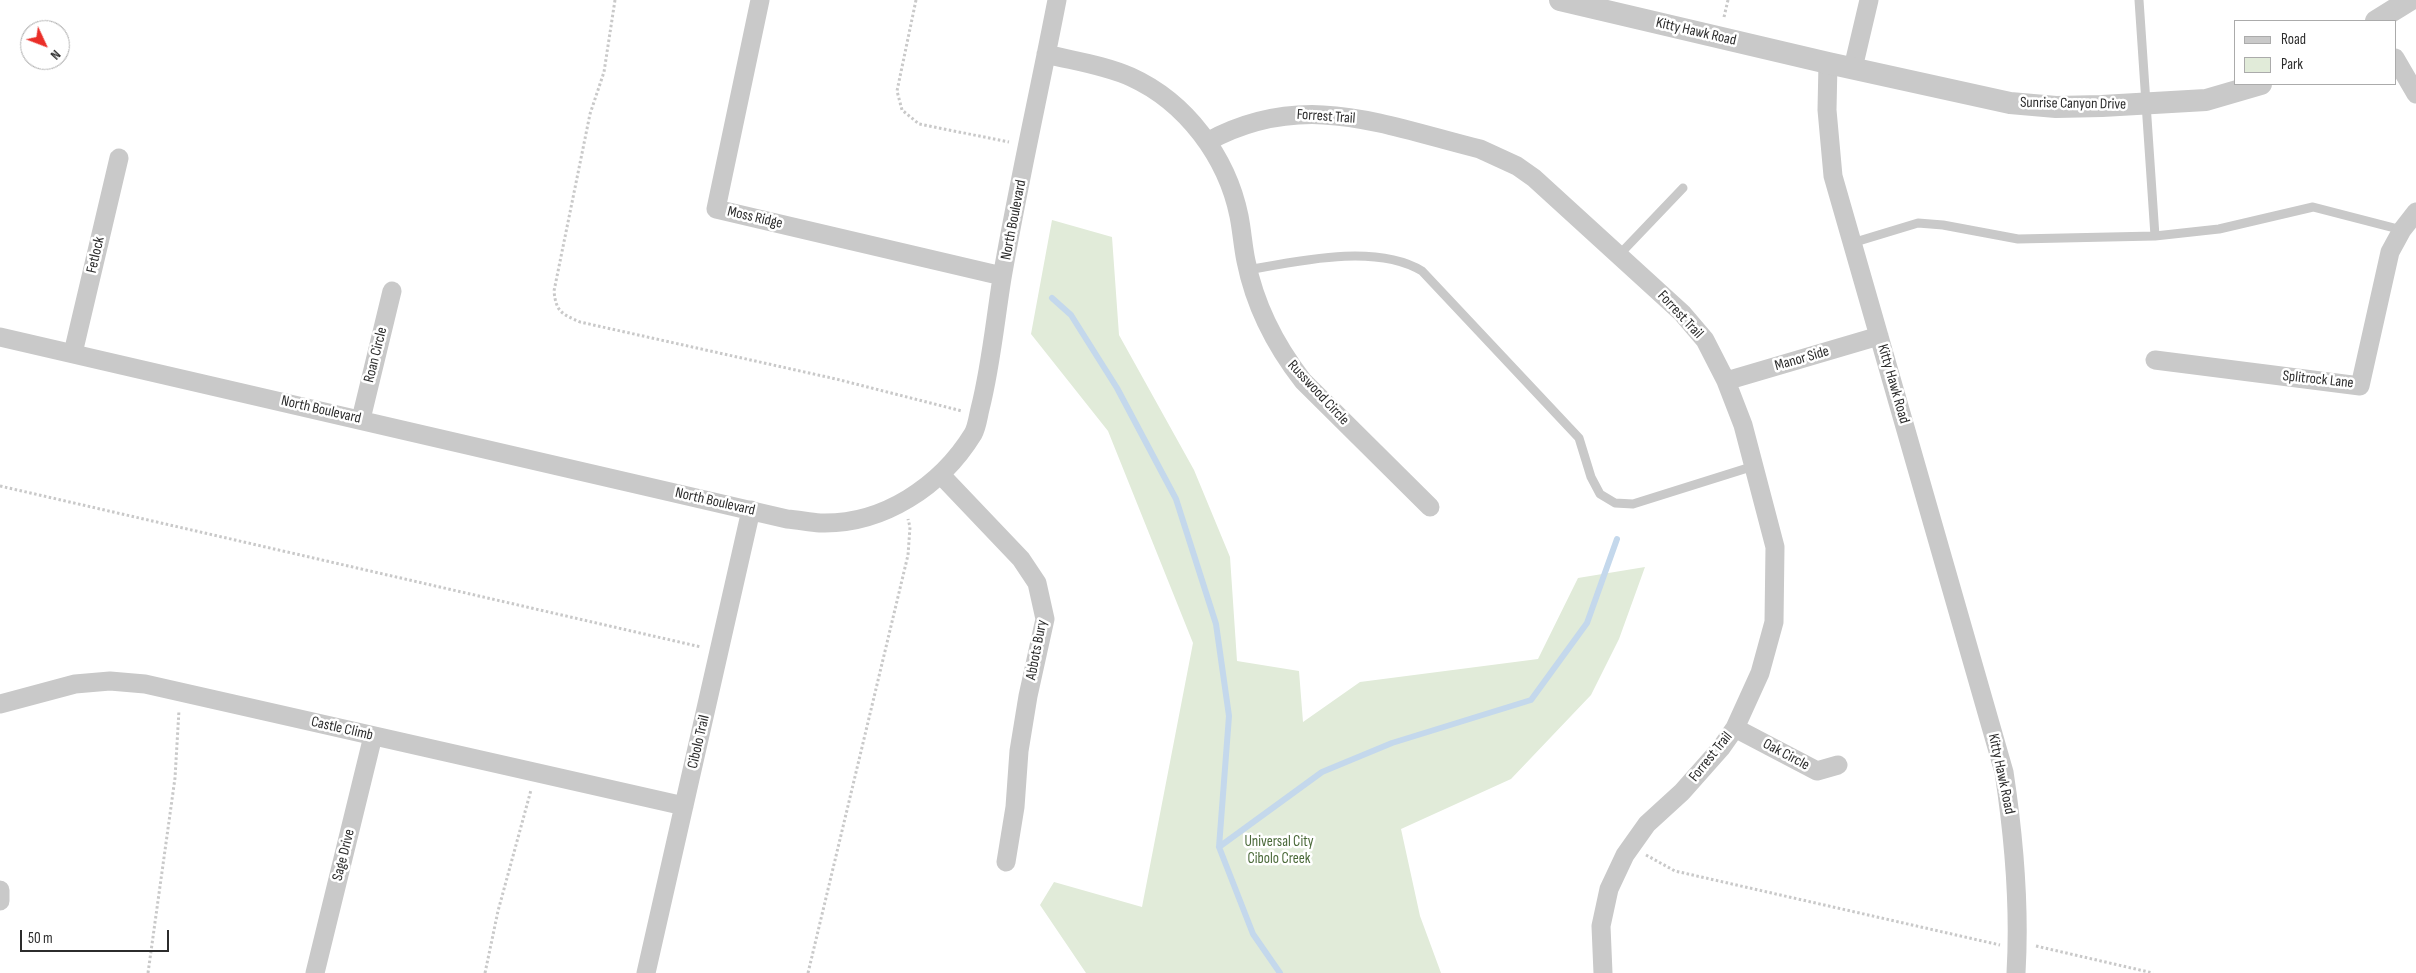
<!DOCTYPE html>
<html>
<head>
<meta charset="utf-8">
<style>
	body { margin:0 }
	#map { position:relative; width:2416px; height:973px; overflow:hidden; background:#fff; font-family:"Sofia Sans Condensed",sans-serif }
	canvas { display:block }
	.legend { position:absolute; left:2234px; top:20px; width:162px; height:65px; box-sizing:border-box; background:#fff; border:1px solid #ababab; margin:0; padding:6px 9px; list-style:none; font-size:15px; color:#2c2c2c }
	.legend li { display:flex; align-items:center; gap:10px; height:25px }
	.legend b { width:25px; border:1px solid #ababab }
	.north { position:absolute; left:20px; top:20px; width:50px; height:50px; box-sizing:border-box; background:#fff; border:1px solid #ababab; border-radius:50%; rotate:133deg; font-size:14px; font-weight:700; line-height:20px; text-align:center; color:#2c2c2c }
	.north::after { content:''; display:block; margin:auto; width:18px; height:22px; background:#ea2e28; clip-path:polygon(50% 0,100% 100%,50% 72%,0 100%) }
	.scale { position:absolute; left:20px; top:930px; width:149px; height:22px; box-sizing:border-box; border:2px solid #2c2c2c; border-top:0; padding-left:6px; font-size:15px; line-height:18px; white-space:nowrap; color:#2c2c2c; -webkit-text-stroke:4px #fff; paint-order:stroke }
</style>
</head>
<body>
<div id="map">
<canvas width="2416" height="973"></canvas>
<ul class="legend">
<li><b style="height:6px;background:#c9c9c9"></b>Road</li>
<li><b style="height:14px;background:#e1ebd9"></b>Park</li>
</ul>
<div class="north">N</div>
<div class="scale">50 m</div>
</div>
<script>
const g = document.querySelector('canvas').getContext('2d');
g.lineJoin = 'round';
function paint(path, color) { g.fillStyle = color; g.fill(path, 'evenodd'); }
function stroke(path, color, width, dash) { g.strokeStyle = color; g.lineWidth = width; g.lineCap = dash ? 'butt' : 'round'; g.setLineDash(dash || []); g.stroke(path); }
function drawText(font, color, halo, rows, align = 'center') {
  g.font = font + ' "Sofia Sans Condensed",sans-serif'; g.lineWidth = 5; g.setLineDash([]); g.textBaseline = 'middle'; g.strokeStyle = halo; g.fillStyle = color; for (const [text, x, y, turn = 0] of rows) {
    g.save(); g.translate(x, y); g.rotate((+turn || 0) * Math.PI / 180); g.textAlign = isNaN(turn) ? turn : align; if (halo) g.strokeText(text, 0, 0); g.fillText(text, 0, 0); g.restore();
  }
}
const green = new Path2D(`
	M1052,220L1112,237L1119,335L1194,470L1230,557L1237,661L1299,671L1303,722L1360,682L1538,659L1578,578L1645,567L1619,639L1591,695L1511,779L1401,829L1420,916L1441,973H1086L1040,905L1054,882L1142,907L1193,643L1108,431L1031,334Z`);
const stream = new Path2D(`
	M1052,298L1071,315L1117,388L1176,499L1216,624L1229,716L1219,847L1253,934L1280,973
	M1219,847L1322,772L1392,743L1531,700L1587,623L1617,539`);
const path = new Path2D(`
	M615,0L604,72L590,114L554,291C556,312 562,314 580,322L836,379L962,411
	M916,0L897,91L902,110L919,124L1009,142
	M1724,17L1728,0
	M0,486L701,647
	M1646,855L1675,871L2000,945
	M2036,946L2153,973
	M148,973L175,778L179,710
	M485,973L498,911L531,790
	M808,973L908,555L910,527L908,519`);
const service = new Path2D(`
	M2139,0L2155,236
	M1852,243L1918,223L1943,225L2018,239L2155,236L2219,229L2313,207L2402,230
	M1619,255L1683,188
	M1248,270C1298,261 1376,243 1422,271L1579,438L1591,477L1600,494L1615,503L1633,504L1754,466`);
const minor = new Path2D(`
	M760,0L716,209L1002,276
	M1046,54C1074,61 1104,65 1131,77C1186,102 1227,157 1239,216C1242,231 1243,247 1246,261C1255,306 1275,345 1303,381L1430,507
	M2395,58L2416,94
	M1828,63L1827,110L1833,176L2004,772C2014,838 2020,906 2016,973
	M1853,68L1869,0
	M1207,142C1303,89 1383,125 1480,149L1517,166L1534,178L1682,313L1705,340L1726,381L1743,425L1775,547L1774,622L1760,673L1735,728L1721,748L1682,792L1647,824L1625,855L1609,889L1601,926L1603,973
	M0,337L787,519C798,520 809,522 820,523C883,525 941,486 973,434C977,427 978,417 980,409C991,366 995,321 1002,278C1018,185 1039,93 1057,0
	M73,353L119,158
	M2155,360L2360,386L2390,252L2402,230L2416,212
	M1726,381L1879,336
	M361,419L392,291
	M941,475L1021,559L1037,583L1045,619L1028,696L1019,751L1015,807L1006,862
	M0,704L75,684L110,681L145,684L684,806
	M1735,728L1817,771L1838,765
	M0,890V901
	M315,973L373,736
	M646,973L751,510`);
const tertiary = new Path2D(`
	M1560,0L1828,63L2010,103L2056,107L2102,106L2206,100L2261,84
	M2376,21L2410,0`);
const streetNames = [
	["Kitty Hawk Road",1696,32,13],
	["Sunrise Canyon Drive",2073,104,1],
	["Forrest Trail",1326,117,4],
	["Moss Ridge",755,218,13],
	["North Boulevard",1014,220,-79],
	["Fetlock",96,255,-77],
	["Forrest Trail",1680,315,47],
	["Roan Circle",376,355,-76],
	["Manor Side",1802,359,-16],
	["Splitrock Lane",2318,380,6],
	["Kitty Hawk Road",1893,384,74],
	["Russwood Circle",1318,393,47],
	["North Boulevard",321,410,13],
	["North Boulevard",715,502,13],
	["Abbots Bury",1037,650,-79],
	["Castle Climb",342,729,13],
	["Cibolo Trail",699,742,-77],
	["Oak Circle",1786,755,28],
	["Forrest Trail",1711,757,-51],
	["Kitty Hawk Road",2001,774,78],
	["Sage Drive",344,855,-76]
];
const parkNames = [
	["Universal City",1279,842],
	["Cibolo Creek",1279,859]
];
paint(green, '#e1ebd9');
stroke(stream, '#c4d8ec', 6);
stroke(path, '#c9c9c9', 3, [2.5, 2.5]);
stroke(service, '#c9c9c9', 9);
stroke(minor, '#c9c9c9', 19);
stroke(tertiary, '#c9c9c9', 22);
drawText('15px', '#2c2c2c', '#fff', streetNames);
drawText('15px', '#4a6939', '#fff', parkNames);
</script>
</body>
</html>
